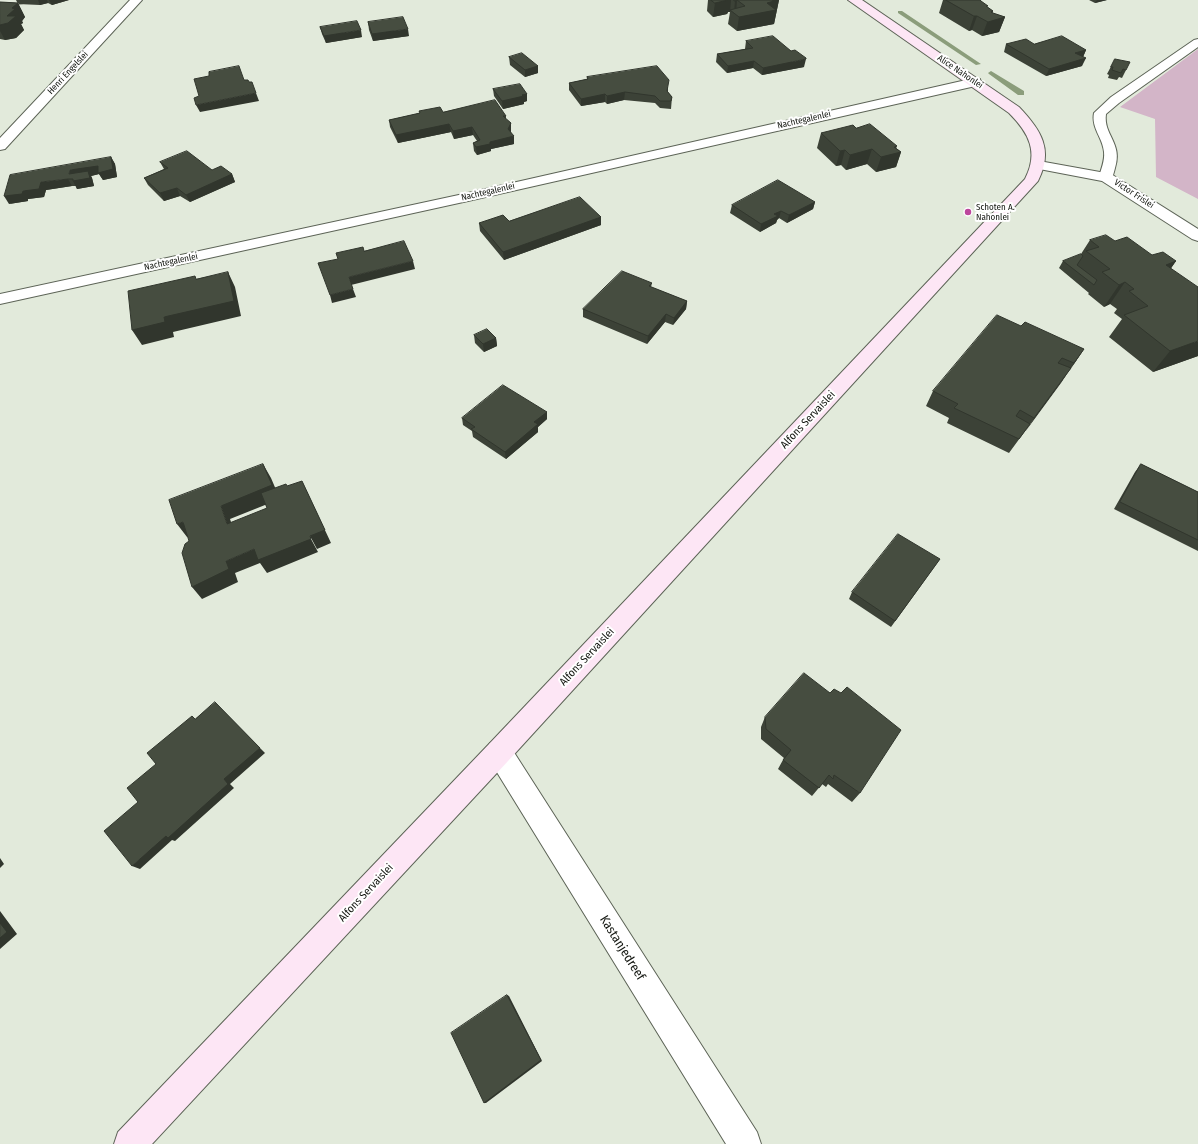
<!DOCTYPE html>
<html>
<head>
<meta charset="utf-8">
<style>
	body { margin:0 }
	canvas { display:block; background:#e2eadb }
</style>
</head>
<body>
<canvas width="1198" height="1144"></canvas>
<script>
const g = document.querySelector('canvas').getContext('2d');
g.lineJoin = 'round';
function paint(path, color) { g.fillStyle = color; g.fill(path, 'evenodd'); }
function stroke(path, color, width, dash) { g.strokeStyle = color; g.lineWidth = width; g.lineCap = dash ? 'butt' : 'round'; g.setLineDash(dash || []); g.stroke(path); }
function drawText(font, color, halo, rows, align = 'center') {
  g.font = font + ' "Fira Sans Condensed",sans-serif'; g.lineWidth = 4; g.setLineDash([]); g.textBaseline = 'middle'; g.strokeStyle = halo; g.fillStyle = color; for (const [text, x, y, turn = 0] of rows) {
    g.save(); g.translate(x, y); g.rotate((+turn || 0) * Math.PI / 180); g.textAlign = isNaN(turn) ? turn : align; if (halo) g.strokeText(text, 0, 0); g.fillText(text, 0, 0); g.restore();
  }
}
const green = new Path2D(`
	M1198,49V199L1156,177L1155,119L1120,107Z`);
const stream = new Path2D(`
	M898,11H902L981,64L976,65L898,13Z
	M991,71L1024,91V95H1018L989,74L988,73Z`);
const lane = new Path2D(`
	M1198,39V47L1119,103L1106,114C1103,135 1123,143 1115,168C1114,172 1113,176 1111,180L1106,181L1101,180L1099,177C1101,169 1105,161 1104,152C1103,138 1091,128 1094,113L1111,97L1194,40Z`);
const street = new Path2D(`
	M130,0H142L5,149L0,150V138Z
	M975,78L980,79L981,82L980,85L468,201L0,304V294L468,193Z
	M1039,161L1111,174L1198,229V241L1192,239L1102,181L1034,168L1032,165L1034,162Z
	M499,740L508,743L757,1132L761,1144H726L490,761L486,752L490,743Z`);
const secondary = new Path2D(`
	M848,0H862L1019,107C1041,130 1054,150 1038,181L508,761L152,1144H114L118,1132L490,743L1025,179C1039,152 1029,133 1009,113Z`);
const wall = new Path2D(`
	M16,0H69L52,5L48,3L40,5L18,4Z
	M708,0H779L774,24L737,31L728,24L730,12H728L727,14L713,17L707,11Z
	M943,0H980L987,7L993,11L992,13L1005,17L999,32L982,36L972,30L969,31L939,13Z
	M1089,0H1107L1095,3Z
	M0,2L18,3L25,17L22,21L23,23L21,24L24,30L16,38L5,40L0,39Z
	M368,22L409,36L373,41L369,30Z
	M320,27L362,37L326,43L322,34Z
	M746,41L804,67L762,75L753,68L727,73L716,62L717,54L745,49Z
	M1006,44H1034L1086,50L1083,57L1082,66L1046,76L1004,52Z
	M509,57L538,66V73L525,77L510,65Z
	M1115,59L1126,70L1122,78L1119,77L1117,80L1108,78L1109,75L1107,74Z
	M587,77L668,87V92L672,97L671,109L660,108L655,103L624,100L607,104L605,102L581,106L569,90V83L587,79Z
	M493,89L527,94V101L524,102V104L503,109L494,96Z
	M419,111L506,116V120L511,123V132L514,144L491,149V151L477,155L474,151L473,143L477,141L473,135L454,139L451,132L398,143L390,127L389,120L420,113Z
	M856,128L896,148L901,152L896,167L876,172L867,164L846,170L841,165L836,166L817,148L821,133Z
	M111,157L115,164L117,177L103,180L99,174L91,176L92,178L94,186L77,189L76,186H72L46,190L44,197L28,199V201L9,204Z
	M160,162L212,170L232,174L235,182L190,202L180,196L164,201L148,185L144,178L164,169Z
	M815,202L813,209L787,223L779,218L777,220L776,223L760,232L730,213L732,205Z
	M601,217V225L504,260L480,231L479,223L509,221Z
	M1090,240L1115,241L1152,255L1176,261L1171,268L1198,356L1153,372L1109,337L1122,319L1114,313L1117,309L1110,304L1104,307L1088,294L1089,293L1059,268L1063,261L1081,254Z
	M652,283L651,287L687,301L686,309L673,325L665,322L647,344L583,317V309Z
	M1021,326L1084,349L1074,364L1009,453L947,423L949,418L926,406L933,391Z
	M474,335L496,338L497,346L484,352L475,343Z
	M547,412V419L538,427V432L506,459L473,437L472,431L463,425L462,418Z
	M1141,464L1198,492V551L1114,509L1135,472Z
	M940,559L891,627L849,599L852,592Z
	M765,717L860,793L852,802L828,784L826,787L822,784L812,796L778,769L784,758L761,739V727Z`);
const shadedWall = new Path2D(`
	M38,0H47L48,3L40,5Z
	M49,0H69L52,5Z
	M727,0H731L730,12H728L727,14L713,17L715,3Z
	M737,0L736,14L734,13L735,1Z
	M772,0H779L774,24L737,31L739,17L767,3Z
	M1097,0H1107L1095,3Z
	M18,3L25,17L22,21L23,23L21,24L24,30L16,38L5,40L0,31V25L12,8Z
	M993,11L989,21L1005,17L999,32L982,36L991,12Z
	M974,16H977L972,30L969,31Z
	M408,29L409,36L373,41L372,34Z
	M361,30L362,37L326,43L324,36Z
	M1086,50L1083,57L1075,53Z
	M1086,58L1082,66L1046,76L1049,69Z
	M806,59L804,67L762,75L763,68Z
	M754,61L753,68L727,73L728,66Z
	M538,66V73L525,77V70Z
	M625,92L624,100L607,104V96Z
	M256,93L259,101L200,112L196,105Z
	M527,94V101L524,102V104L503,109L502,101Z
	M605,94V102L581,106V99Z
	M511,123V131L509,136L508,129Z
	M449,124L451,132L398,143L396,135Z
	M472,127L473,135L454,139L453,131Z
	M514,136V144L491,149V151L477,155L476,147L490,142Z
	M897,146L894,154L901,152L896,167L876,172L881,157L894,147Z
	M872,149L867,164L846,170L850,155Z
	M845,150L841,165L836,166L840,151Z
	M111,157L115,164L117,177L103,180L99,174L91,176L92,178L94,186L77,189L73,181L89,176L69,174L70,170Z
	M232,174L235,182L190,202L186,195Z
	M68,179L72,186L46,190L44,197L28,199V201L9,204L4,196L23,191L41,182Z
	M177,188L180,196L164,201L160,193Z
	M815,202L813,209L787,223L789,215Z
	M781,211L779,218L777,220L776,223L760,232L761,224L774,214Z
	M601,217V225L504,260L503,252Z
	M413,261L415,269L351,285L349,277Z
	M1176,261L1161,283L1166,265Z
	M228,272L235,287L241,316L173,332L174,337L142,345L132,330L164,317Z
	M1125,282L1110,304L1104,307L1119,285Z
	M353,289L356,297L332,303L330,295Z
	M687,301L686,309L673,325L674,318Z
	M666,314L665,322L647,344L648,336Z
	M496,338L497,346L484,352L483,344Z
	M1198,341V356L1153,372L1170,351Z
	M1084,349L1074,364L1064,378L1074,363Z
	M1071,368L1061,383L1025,432L1034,418Z
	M547,412V419L538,427V432L506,459L505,452L534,422Z
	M263,464L271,478L280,499L230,519L236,537L227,524L221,506Z
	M302,481L331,543L317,549L310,536Z
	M183,522L193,535L187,537L177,524Z
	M311,539L318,552L267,573L260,563L235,573L238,582L202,599L192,587L226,561L254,549Z
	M220,708L265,753L230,784L234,788L175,841L172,840L140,869L132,866L224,779Z
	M0,858L4,864L0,868Z
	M0,911L17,934L0,949Z
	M507,995L509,996L542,1061L486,1103H484Z`);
const building = new Path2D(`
	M711,0H728L715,3Z
	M734,0H772L774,1L767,3L776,10L739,17L730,10L745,6L737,0L735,1Z
	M946,0H980L981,1L988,6H986L993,11L991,12L993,13L1005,17L988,22L977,16H974Z
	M0,2L18,3L12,8L15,9L7,16H16L8,23L0,25Z
	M403,17L408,29L372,34L368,22Z
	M357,21L361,30L324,36L320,27Z
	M773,36L791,51L795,50L806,58V59L763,68L754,61L728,66L717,54L753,48L746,41Z
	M1062,36L1086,50L1075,53L1086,58L1049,69L1006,44L1026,39L1034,44Z
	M522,53L538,66L525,70L509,57Z
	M1115,59L1130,62L1126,70L1123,69L1121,73L1112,70L1113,67H1111Z
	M239,66L244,80H248L249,82H252L256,93L196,105L194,98L199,96L194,79L209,76V72Z
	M657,66L669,80L667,91L672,97L671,101H660L655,96L625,92L607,96L605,94L581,99L569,83L588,79L587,77Z
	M520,84L527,94L522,95L524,96L502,101L493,89Z
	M495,100L506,116H503L511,123L508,129L514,136L490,142V144L476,147L473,143L480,140L472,127L453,131L449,124L396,135L389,120L420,113L419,111L440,107L443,112Z
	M870,124L897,146L894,147L901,152L881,157L872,149L850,155L845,150L840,151L821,133L853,125L856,128Z
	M187,151L212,170L221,166L232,174L186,195L177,188L160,193L144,178L168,168L160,162Z
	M111,157L113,169L98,173V166L70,170L69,174L88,171L90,178L73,181V179H68L41,182L39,189L23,191L22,194L4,196L10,175Z
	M778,180L815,202L789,215L781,211L774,214L778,216L761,224L732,205Z
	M580,197L601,217L503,252L479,223L503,215L509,221Z
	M1106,235L1115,241L1127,237L1152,255L1163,252L1176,261L1166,265L1198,287V341L1170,351L1124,315L1148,306L1129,291L1134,289L1125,282L1119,285L1102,272L1110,269L1086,251L1099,247L1090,240Z
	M404,241L413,261L349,277L353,289L330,295L318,263L338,259L336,253L363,247L364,251Z
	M1081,254L1083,256L1077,265L1097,280L1094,285L1063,261Z
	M622,271L652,283L649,286L687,301L674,318L666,314L648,336L583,309Z
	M228,272L234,301L164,317L165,322L132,330L128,291L195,276L196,279Z
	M997,315L1021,326L1025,322L1084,349L1074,363L1062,358L1058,363L1071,368L1034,418L1020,410L1016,416L1030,424L1019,439L954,408L958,404L933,391Z
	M487,329L496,338L483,344L474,335Z
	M503,385L547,412L534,422L538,424L505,452L471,429L475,427L462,418Z
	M263,464L272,485L221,506L227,524L267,508L261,493L286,484L287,486L302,481L325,530L310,536L311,539L258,560L254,549L226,561L229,569L192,587L182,553L185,544L189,541L183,522L177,524L169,500Z
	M1141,464L1198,492V540L1120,502Z
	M898,534L940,559L895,621L852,592Z
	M804,673L830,693L834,689L841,693L847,687L901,730L860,793L834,775L833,779L829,775L819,788L783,760L791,750L766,729L765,717Z
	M215,702L260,748L224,779L228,784L168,838L166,836L132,866L104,831L138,802L127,788L156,764L147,753L192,716L195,719Z
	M0,923L7,932L0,938Z
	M507,995L541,1060L484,1103L451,1033Z`);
const markers = [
	[968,212,4,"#bd469d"]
];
const farStreetnames = [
	["Alice Nahonlei",960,72,34],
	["Henri Engelslei",68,73,-47],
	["Nachtegalenlei",804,120,-13],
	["Nachtegalenlei",488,192,-13],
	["Victor Frislei",1134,194,33],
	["Nachtegalenlei",171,262,-12]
];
const farPoinames = [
	["Schoten A.",976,207],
	["Nahonlei",976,217]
];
const streetNames = [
	["Alfons Servaislei",808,420,-47],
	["Alfons Servaislei",587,657,-47],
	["Alfons Servaislei",366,893,-47]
];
const nearStreetnames = [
	["Kastanjedreef",622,948,58]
];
paint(green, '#d3b5c8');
paint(stream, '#8b9d7b');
stroke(lane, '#5d6457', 2);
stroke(street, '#5d6457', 2);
stroke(secondary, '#5d6457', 2);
paint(lane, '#fff');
paint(street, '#fff');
paint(secondary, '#fde6f5');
paint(wall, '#3c4237');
paint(shadedWall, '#31362d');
paint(building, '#464d40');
stroke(building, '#31362d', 1);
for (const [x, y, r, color] of markers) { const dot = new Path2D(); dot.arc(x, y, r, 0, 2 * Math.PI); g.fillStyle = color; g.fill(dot); stroke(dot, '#fff', 1.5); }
drawText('9px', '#131610', '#fff', farStreetnames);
drawText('9px', '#131610', '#fff', farPoinames, 'left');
drawText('11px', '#131610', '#fff', streetNames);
drawText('13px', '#131610', '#fff', nearStreetnames);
</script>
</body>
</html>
